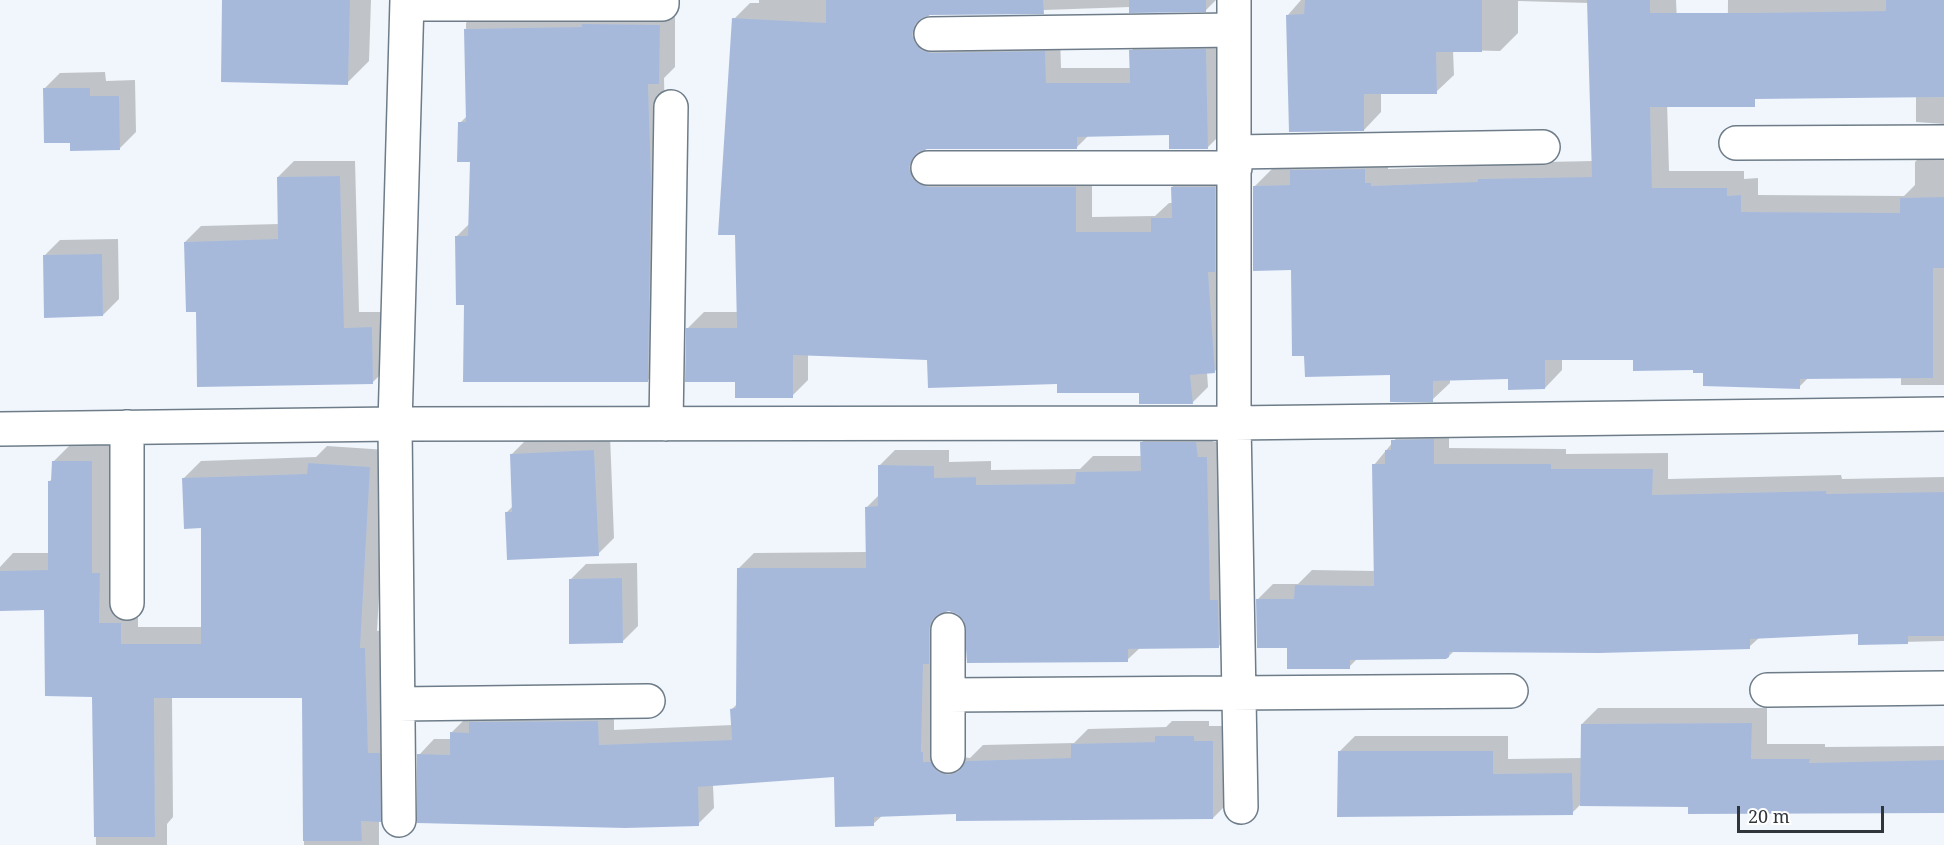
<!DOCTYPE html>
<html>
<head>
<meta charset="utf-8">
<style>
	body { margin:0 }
	#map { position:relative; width:1944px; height:845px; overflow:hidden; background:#f0f6fc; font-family:"Noto Serif",serif }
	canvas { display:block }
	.scale { position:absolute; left:1737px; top:806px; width:147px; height:27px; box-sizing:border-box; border:3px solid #2f353b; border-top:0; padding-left:8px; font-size:18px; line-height:21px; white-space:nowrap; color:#2f353b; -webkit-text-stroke:4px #fff; paint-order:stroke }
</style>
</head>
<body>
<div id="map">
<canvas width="1944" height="845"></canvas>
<div class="scale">20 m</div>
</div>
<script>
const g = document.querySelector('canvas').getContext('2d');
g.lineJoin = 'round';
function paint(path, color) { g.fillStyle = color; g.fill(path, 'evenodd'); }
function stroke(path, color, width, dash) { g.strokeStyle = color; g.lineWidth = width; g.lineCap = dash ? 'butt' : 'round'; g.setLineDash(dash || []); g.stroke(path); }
const shadow = new Path2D(`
	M224,0H371L369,61L347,83Z
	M759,0H1216L1206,10L1130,7L930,14L928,17L931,28L1060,36L1061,68H1131V51L1147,35L1222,34L1223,132L1207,148L1170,134L1088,136L1076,148H926L925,152L927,161L1092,171V217L1155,216L1169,203H1173L1172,187L1188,171L1231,172L1230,356L1214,372H1207L1208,387L1192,403L1140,392L1059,383L929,358L808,354V380L792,396L736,381L688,328L704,312H738L734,19L750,3H759Z
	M1301,0H1676L1680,88L1667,101L1669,171H1744V179L1758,178V195L1904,196L1915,185V162L1933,144L1944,143V385H1901V377L1808,378L1799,387L1634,359H1562V370L1545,388L1509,377L1450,379V383L1432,400L1391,374L1306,354L1292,269L1254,187L1272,169H1293L1309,153L1382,152V166H1388V169L1494,165L1497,163L1593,161L1589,3L1518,1V33L1500,51L1453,50L1454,75L1436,92L1381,93V112L1364,130L1288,15Z
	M1728,0H1944V124L1916,122V96L1727,97Z
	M482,7L675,9V67L664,78L666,164L663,365L647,381L466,303L456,237L470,223L472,160L460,123L467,116L466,23Z
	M105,72L106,81L135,80L136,132L120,148L71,142L44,89L60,73Z
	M294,161H355L359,312H388L389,366L373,382L198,311L185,242L201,226L279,224L278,177Z
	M118,239L119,299L103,315L44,256L60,240Z
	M1408,424H1449V448L1566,449V454L1668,453V479L1841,475L1842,479L1944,477V641L1860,643V632L1760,637L1749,647L1454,651L1449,656L1357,659L1349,667L1289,646L1257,600L1273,584H1298L1312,570L1375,571L1374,465Z
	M1158,427H1212L1213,442H1222L1235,630L1219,646L1141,647L1127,660L966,621L958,612L945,610V647L954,756L970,758L983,745L1074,743L1088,729L1166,727L1172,721H1209V726H1228L1229,802L1213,818L957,813L883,815L873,824L835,775L713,785L714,808L698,824L419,755L434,739H451L452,732L467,717L614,705V730L733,725L732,709L737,704L738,569L754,553L867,552V507L879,495V466L895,450H949V462L991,461V470L1080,469L1093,456H1142V442Z
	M610,435L614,538L598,554L506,513L513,506L512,454L528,438Z
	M71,444H110L109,556H117L138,606V627H203L202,526L183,479L201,461L316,457L327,446L387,450L377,631L383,630L398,802L379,820V845H304L303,696H172L173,817L167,824V845H96L94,695L46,608L0,610V567L13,553H49V482L53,478V462Z
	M637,563L638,626L622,642L570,580L586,564Z
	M1598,708H1767V744H1825V747L1944,746V812H1690V805H1580L1572,813L1339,752L1355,736H1508V759L1582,758V724Z`);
const building = new Path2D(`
	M222,0H350L348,85L221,82Z
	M826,0H1043L1044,14L930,15L922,18L915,24L912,35L915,43L921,50L931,53L1045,51L1046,83H1130L1129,50L1206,49L1208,149H1169V135L1077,137V149H927L918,152L912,159L909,167L912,178L919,184L928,187H1076V232H1151V218H1172L1171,187H1215V272H1208L1215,373L1190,375L1193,404H1139V393H1057V384L928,388L927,360L793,355V398H735V382H685L686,328H737L735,235H718L732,18L826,23Z
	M1129,0H1206V12L1129,13Z
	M1305,0H1482V52H1436L1437,94H1364V131L1289,132L1286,15L1304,14Z
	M1587,0H1650V13H1754L1886,11V0H1944V97L1755,99V107H1650L1652,188H1727V196L1741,195V212L1900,213V198L1944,197V268H1933V378L1800,379V389L1703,386V373H1693V370L1633,371V360H1545V389L1508,390V379L1433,381V402H1390V375L1305,377L1304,356H1292L1291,270L1253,271V186L1290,185V170L1365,169V183H1371V186L1478,182V179L1592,177Z
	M582,24L660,25L659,84H648L651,180L648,382H463L464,305H456L455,236H468L470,162H457L458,122H466L464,29L582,27Z
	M43,88H90V96H119L120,150L70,151V143H44Z
	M340,176L344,328L372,327L373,384L197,387L196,312H186L184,242L278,239L277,177Z
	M102,254L103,316L44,318L43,255Z
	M1434,439V464H1551V469H1653L1652,495L1826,491V494L1944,492V636H1908V644L1858,645V634L1750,639V649L1599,653L1449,652V657L1446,659L1350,660V669H1287V648H1257L1256,599H1294L1295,585L1374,586L1372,464H1385V450H1391V440Z
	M1140,442H1196L1198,457H1207L1210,600H1218L1219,648L1128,649V662L967,663L964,621L957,614L949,611L939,614L932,620L929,629V664H923L921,752H923V762H931L938,772L949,775L958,772L966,761L1071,758V744L1155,742V736H1194V741H1213V819L956,821V814L874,817V826L835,827L834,777L698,787L699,826L625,828L417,823V754L450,755V732L469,733V722L598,721L599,745L732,740L730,709L736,708L737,568H866L865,507L878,506V465L934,466V478L976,477V485L1075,484L1076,472L1141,471Z
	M594,450L599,556L507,560L505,512H512L510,454Z
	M52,461H92V573H100L99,623H121V644H201V528L184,529L182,478L307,474L308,463L370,467L360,648H365L368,753H380L381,822L361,821L362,841H303L302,698H154L155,837H94L92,697L45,696L44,610L0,611V571L48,570V481H51Z
	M622,578L623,643L569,644V579Z
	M1752,723L1751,759H1810L1809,763L1944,760V813L1688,814V807L1580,806L1581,724Z
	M1338,751H1493V774L1572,773L1573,815L1337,817Z`);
const minor = new Path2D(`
	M407,0L395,424L1234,423L1944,414
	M1234,0V423L1241,807
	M408,4H662V0
	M931,34L1234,30
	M1736,143L1944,142
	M1235,152L1543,147
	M928,168H1235
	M666,424L671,107
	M0,429L395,424L399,820
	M127,603V427
	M1767,690L1944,688
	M948,695L1511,691
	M398,704L648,701
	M948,756V630`);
paint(shadow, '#0003');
paint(building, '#a7b9db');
stroke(minor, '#6d7c88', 36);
stroke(minor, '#fff', 33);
</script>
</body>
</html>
